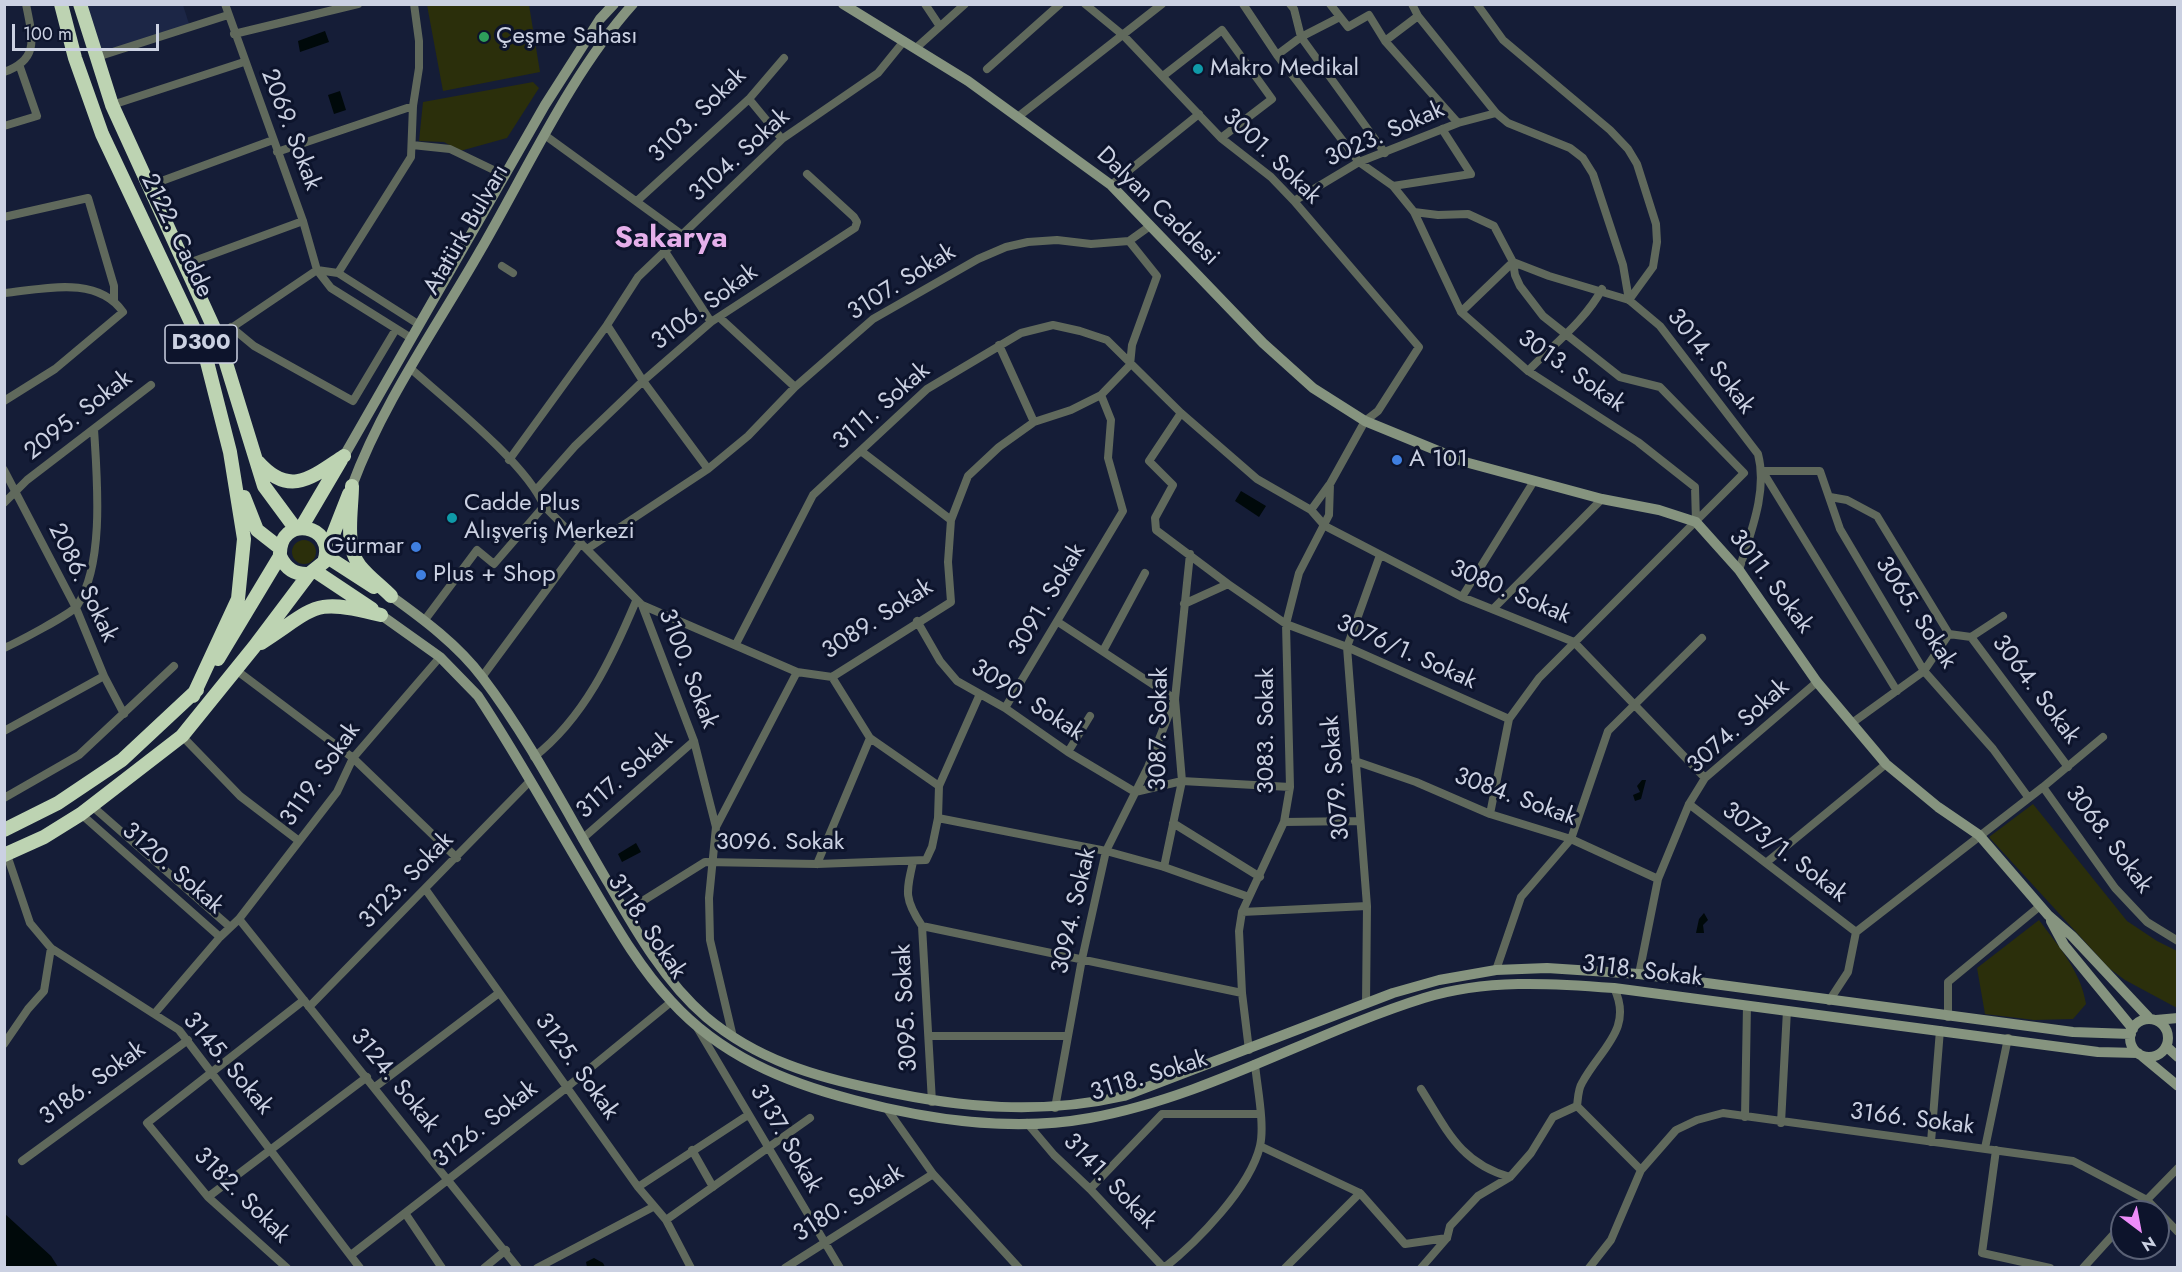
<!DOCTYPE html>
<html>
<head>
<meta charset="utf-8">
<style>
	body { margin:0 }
	#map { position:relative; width:2182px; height:1272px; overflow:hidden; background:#151d37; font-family:Jost,sans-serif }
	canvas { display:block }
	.frame { position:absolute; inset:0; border:6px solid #cbd1e2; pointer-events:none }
	.north { position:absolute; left:2110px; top:1200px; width:60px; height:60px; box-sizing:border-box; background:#0d142c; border:2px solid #596075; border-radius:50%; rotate:148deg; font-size:16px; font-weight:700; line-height:24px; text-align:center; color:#cbd1e2 }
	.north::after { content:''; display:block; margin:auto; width:21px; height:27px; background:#ed8cf9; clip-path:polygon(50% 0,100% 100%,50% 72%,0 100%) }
	.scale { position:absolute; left:12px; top:24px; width:147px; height:27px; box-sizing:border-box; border:3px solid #cbd1e2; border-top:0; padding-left:8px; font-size:18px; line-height:21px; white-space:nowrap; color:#cbd1e2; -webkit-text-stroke:4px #0d142c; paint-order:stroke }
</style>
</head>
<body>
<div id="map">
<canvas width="2182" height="1272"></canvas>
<div class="frame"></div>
<div class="north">N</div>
<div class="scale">100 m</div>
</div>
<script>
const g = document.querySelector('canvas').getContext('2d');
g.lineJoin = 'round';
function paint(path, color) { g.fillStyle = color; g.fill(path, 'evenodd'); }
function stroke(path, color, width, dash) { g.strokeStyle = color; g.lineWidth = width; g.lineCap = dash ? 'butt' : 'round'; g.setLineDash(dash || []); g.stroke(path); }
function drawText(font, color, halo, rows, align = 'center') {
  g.font = font + ' Jost,sans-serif'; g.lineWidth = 6; g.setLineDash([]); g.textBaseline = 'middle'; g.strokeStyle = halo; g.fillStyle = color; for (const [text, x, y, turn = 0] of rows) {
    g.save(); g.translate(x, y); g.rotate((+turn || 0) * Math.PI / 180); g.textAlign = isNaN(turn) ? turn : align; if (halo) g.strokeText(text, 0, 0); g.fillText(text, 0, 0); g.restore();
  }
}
const built = new Path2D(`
	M80,5H183L190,27L97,57Z`);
const green = new Path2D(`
	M427,5H529L540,72L443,91Z
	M533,82L539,88L507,138L460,151L444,142L419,141L423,102Z
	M292 552a12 12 0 1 1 24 0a12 12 0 1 1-24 0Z
	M2033,804L2127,921L2157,941L2177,951V1008L2125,980L2109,968L1989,837Z
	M2039,920C2058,946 2081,971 2086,1004L2073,1019L2034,1020L1985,1014L1977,968Z`);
const water = new Path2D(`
	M325,31L329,42L300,52L298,41Z
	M340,91L346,110L334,114L328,95Z
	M1241,491L1266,506L1259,517L1235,501Z
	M1642,780H1646L1641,799L1635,801L1633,795L1640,792L1637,786Z
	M636,843L641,852L622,862L618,854Z
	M1704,913L1708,920L1703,925L1704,933H1696L1699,919Z
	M5,1214L51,1256L58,1267H5Z
	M594,1258L603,1263L605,1267H587L586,1262Z`);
const street = new Path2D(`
	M225,4L303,221L317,270L331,288L411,338
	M925,4L939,25
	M1085,4L1124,36L1221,138L1271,177L1294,201L1419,347L1378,411L1365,421L1330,484L1329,515L1299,573L1286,624L1290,787L1284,822L1242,912L1239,931L1242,993L1249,1050
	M1243,4L1277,55L1359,162L1393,186L1414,212L1461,312L1528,371L1638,442L1695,487L1696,522
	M1290,4L1294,9L1301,37L1385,153
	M1330,4L1348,27L1369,15L1385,41L1458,123
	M1412,4L1418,16L1496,113L1508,123L1570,148L1583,158L1593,174L1623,265L1629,300
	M1477,4L1503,40L1610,130L1628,149L1637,164L1656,224L1657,242L1653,267L1629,300
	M234,34L358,4
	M1385,41L1418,16
	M916,48L965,4
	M1277,55L1301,37L1340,17
	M97,57L228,15
	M987,69L1060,4
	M4,72C41,59 32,36 26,4
	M1163,76L1222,30L1272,99L1221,138
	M749,99L782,139
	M112,105L244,62
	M1019,116L1162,4
	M4,126L37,116L20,67
	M546,136L681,234
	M412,145L450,149L504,175
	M277,152L413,106
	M1111,185L1199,114
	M148,186L273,140
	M1393,186L1471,174L1442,129
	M638,200L749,99L784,58
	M1294,201L1359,162L1458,123L1496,113
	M1414,212L1438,215L1468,214L1494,226L1513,262L1549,276L1629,300L1660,326L1758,454C1768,492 1750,534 1739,570
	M4,217L88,198L114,286V300
	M1129,241L1150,226
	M664,250L711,322
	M186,264L303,221
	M502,266L513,273
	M317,270L338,273L418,324
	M338,273L411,157L413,106L419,68V41L414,4
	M4,293C44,289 97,275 123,312L55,369L4,401
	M1461,312L1513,262
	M719,317L795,387
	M607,325L643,381L708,469
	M231,327L254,346L353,401L396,329
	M218,337L317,270
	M999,345L1034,422
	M410,368C447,401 526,463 544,506L642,605L694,741L716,827L709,898L710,940L733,1037
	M1528,371C1553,345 1585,321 1602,289
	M1181,413L1149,461L1173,485L1155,518L1156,530L1228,584L1184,604
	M861,451L951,520
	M509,460L607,325L638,277L782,139L878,73L904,41
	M4,470L76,608L104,676L124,714
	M1763,471H1820L1840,529L1924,671L1993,749L2028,797
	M1763,472L1897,691
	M537,489L575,446L643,381L711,322L855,228L857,222L854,217L807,174
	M1830,497L1847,500L1877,516L1949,634
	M4,503L27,480L151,385
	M1311,510L1325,526L1462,597L1574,642L1705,778
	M587,549L708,469L748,436L795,387L873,319L978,259L1006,247L1028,242L1057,240L1091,244L1129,241
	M1228,584L1286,624L1347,647L1509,719
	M1462,597L1534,481
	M642,605L797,672L832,677L951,602L948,562L951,520L968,476L999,447L1034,422L1071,410L1101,395L1130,365L1132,345L1157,276L1129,241
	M1494,608L1602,499
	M424,621L477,550L494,564L544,506
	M917,621L940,661L957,681L1005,708L1068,752L1135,792
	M1058,622L1175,699
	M1971,637L2068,767
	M736,644L813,495L927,389L1021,333L1053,325L1080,331L1107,340L1181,413L1257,479L1311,510L1329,485
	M4,648C16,643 71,614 77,606C105,563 97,478 94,429
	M1103,651L1145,573
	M236,670L353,758L457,858
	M482,677L581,543
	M832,677L870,738L939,786
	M1005,708L1123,511L1108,458L1111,420L1101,395
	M1852,723L1924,671L1949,634L1971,637L2003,616
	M4,731L104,676
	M182,736L240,796L299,841
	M1068,752L1090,716
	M534,757C584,718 612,658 636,601
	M1355,761L1416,782L1490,814L1571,839L1658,879
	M2043,787L2103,737
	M1135,792L1182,781L1290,787
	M4,798L79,755L174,666
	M1689,804L1856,932
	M92,806L230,927
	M81,814L220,937L239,919L337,792L353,758L440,657
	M1490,814L1509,719L1539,678L1744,473L1660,387L1620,377L1543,316L1520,286L1515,275L1513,262
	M938,818L1106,851L1164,867L1249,897
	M1284,822L1359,821
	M1173,823L1260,877
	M716,827L797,672
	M582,839L694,741
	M7,855L30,923L51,948L179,1030L360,1268
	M913,862C906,892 904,899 922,926L932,1102
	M1767,862L1886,764
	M817,864L870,738
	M1164,867L1182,781L1175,699L1190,554
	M426,890L638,1187L666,1220L691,1268
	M625,912L705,862L817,864L926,860L932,847L938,818L939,786L979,696
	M1242,912L1367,906
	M239,919L518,1268
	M922,926L1242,993
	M1856,932L2043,787L2115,888L2147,922L2178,941
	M1496,970L1521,897L1571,839L1608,731L1702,638
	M1639,974L1658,879L1689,804L1705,778L1817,682
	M1829,1001L1848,972L1856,932
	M1366,1004L1367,906L1347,647L1380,555
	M309,1007L530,781
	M155,1013L220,937
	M1948,1017V982L2040,906
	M698,1029L840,1268
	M929,1036H1068
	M4,1044L28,1009L44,991L51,948
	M375,1087L499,993
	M1421,1089C1447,1130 1460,1163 1510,1177
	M1577,1106C1578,1099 1578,1089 1582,1083C1600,1049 1634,1029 1614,988
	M1577,1106L1641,1170
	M1055,1108L1082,959L1106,851L1148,767L1175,699
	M887,1109L933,1174L1019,1268
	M1745,1117L1747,1005
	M1027,1123L1054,1155L1090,1189L1164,1268
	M1781,1123L1787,1010
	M1931,1142L1940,1030
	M1260,1146L1360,1193L1405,1244L1447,1238
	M1985,1148L2008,1038
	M692,1150L713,1187
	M1996,1150L1982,1253L2050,1268
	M22,1161L188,1040
	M638,1187L748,1115
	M1090,1189L1162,1114H1260
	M208,1197L367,1077
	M2135,1212L2178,1168
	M405,1213L442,1268
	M666,1220L810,1118
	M351,1255L566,1088L671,1002
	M287,1268L208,1197L147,1123L304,1000
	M484,1268L506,1250
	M537,1268L653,1207
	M785,1268L933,1174
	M1164,1268C1197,1242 1250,1188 1260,1146C1265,1124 1257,1087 1255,1064
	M1285,1268L1360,1193
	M1421,1268L1447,1238L1450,1226L1478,1196L1510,1177L1531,1153L1553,1117L1577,1106
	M1589,1268L1611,1240L1641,1170L1676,1130L1697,1120L1723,1113L2073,1161L2147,1200L2178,1232
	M2083,1268L2122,1225`);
const secondary = new Path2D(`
	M843,4L968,81L1111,185L1263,343L1313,388L1365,421L1465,462L1602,499L1659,510L1696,522L1739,570L1817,682L1886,764L1938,807L1979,835L2048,915L2072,936L2150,1019
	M344,456L545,105L600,19L614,4
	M352,486C383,402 436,328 480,251C527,170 571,73 633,4
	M391,596C423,619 458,645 482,677C531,741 568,815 609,884C636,931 665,982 706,1017C757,1060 816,1077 879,1090C961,1108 1041,1115 1124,1096L1393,993L1439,980L1496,970L1547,968L1639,974L2073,1032L2131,1034
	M381,615L440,657L478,696C519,758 555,824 594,889C617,928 640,968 671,1001C720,1055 784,1082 854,1100C928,1120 1014,1132 1090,1118C1207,1097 1312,1033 1424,998C1485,979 1551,983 1614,988L2098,1052L2138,1053
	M2051,921L2064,945L2133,1029
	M2130 1038a19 19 0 1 1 38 0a19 19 0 1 1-38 0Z
	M2156,1020L2178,1018
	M2167,1047L2178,1057
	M2143,1057L2178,1086`);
const highway = new Path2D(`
	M61,4L75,58L102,134L204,350L230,452L244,539L238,599L193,696
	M80,4L112,105L218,337L264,486L295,528
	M258,462C290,498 312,477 344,456
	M352,486C352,510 344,546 360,566C369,577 381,586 391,596
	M244,497L257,530L280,548
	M301,528L341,460
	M327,550L349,494
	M326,556L374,587
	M315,571L372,609
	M261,643C317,607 312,597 381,615
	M218,659L280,556C278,513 338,524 324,562L309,574C295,575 286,569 280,556
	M4,830L58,803L122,760L197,690
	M4,855L44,837L81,814L182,736L254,647L309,574`);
const markers = [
	[484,37,6,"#2e9e5b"],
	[1198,69,6,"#0f9aa8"],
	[1397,460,6,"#3f7fe0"],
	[452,518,6,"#0f9aa8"],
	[416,547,6,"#3f7fe0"],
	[421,575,6,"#3f7fe0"]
];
const shields = [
	[201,344,72]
];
const shieldNames = [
	["D300",201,344]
];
const poiNames = [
	["Çeşme Sahası",496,37],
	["Makro Medikal",1210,69],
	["A 101",1409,460],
	["Cadde Plus",464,504],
	["Alışveriş Merkezi",464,532],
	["Gürmar",404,547,"right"],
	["Plus + Shop",433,575]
];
const streetNames = [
	["3103. Sokak",698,116,-44],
	["2069. Sokak",290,130,69],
	["3023. Sokak",1385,135,-24],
	["3104. Sokak",740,156,-42],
	["3001. Sokak",1271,157,44],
	["Dalyan Caddesi",1157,207,44],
	["Atatürk Bulvarı",467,230,-60],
	["2122. Cadde",176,236,64],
	["3107. Sokak",902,283,-32],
	["3106. Sokak",705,308,-37],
	["3014. Sokak",1710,362,52],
	["3013. Sokak",1571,372,35],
	["3111. Sokak",882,407,-41],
	["2095. Sokak",79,416,-38],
	["3011. Sokak",1770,582,53],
	["2086. Sokak",82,583,64],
	["3080. Sokak",1510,593,23],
	["3091. Sokak",1048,600,-59],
	["3065. Sokak",1915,613,57],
	["3089. Sokak",878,620,-33],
	["3076/1. Sokak",1406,653,24],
	["3100. Sokak",687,669,69],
	["3064. Sokak",2035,690,53],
	["3090. Sokak",1027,701,33],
	["3074. Sokak",1739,727,-42],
	["3087. Sokak",1160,729,-89],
	["3083. Sokak",1267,731,-90],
	["3119. Sokak",321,775,-55],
	["3117. Sokak",625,776,-41],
	["3079. Sokak",1337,778,-95],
	["3084. Sokak",1515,798,20],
	["3068. Sokak",2108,840,53],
	["3096. Sokak",780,843],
	["3073/1. Sokak",1784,853,37],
	["3120. Sokak",172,869,41],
	["3123. Sokak",407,881,-46],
	["3094. Sokak",1075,911,-77],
	["3118. Sokak",646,927,56],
	["3118. Sokak",1642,972,7],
	["3095. Sokak",907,1008,-93],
	["3145. Sokak",227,1064,50],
	["3125. Sokak",576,1067,54],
	["3118. Sokak",1149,1077,-17],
	["3124. Sokak",394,1081,51],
	["3186. Sokak",93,1084,-36],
	["3166. Sokak",1912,1120,7],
	["3126. Sokak",486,1125,-38],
	["3137. Sokak",785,1139,60],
	["3141. Sokak",1109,1182,46],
	["3182. Sokak",241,1196,45],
	["3180. Sokak",849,1204,-32]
];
const districtNames = [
	["Sakarya",671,240]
];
paint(built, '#1c2646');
paint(green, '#2b2f0b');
paint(water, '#00090a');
stroke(street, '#60695c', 8);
stroke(secondary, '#86947f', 10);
stroke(highway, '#bdd3b2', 14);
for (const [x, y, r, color] of markers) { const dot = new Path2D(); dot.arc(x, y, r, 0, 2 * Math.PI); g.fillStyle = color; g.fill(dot); stroke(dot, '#0d142c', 2); }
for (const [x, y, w] of shields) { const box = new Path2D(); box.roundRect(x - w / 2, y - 19, w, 38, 4.5); g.fillStyle = '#0d142c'; g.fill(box); stroke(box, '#cbd1e2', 1.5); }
drawText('bold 22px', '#cbd1e2', null, shieldNames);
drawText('24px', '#cbd1e2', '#0d142c', poiNames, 'left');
drawText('24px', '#cbd1e2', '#0d142c', streetNames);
drawText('bold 30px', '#e5afea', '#0d142c', districtNames);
</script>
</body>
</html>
